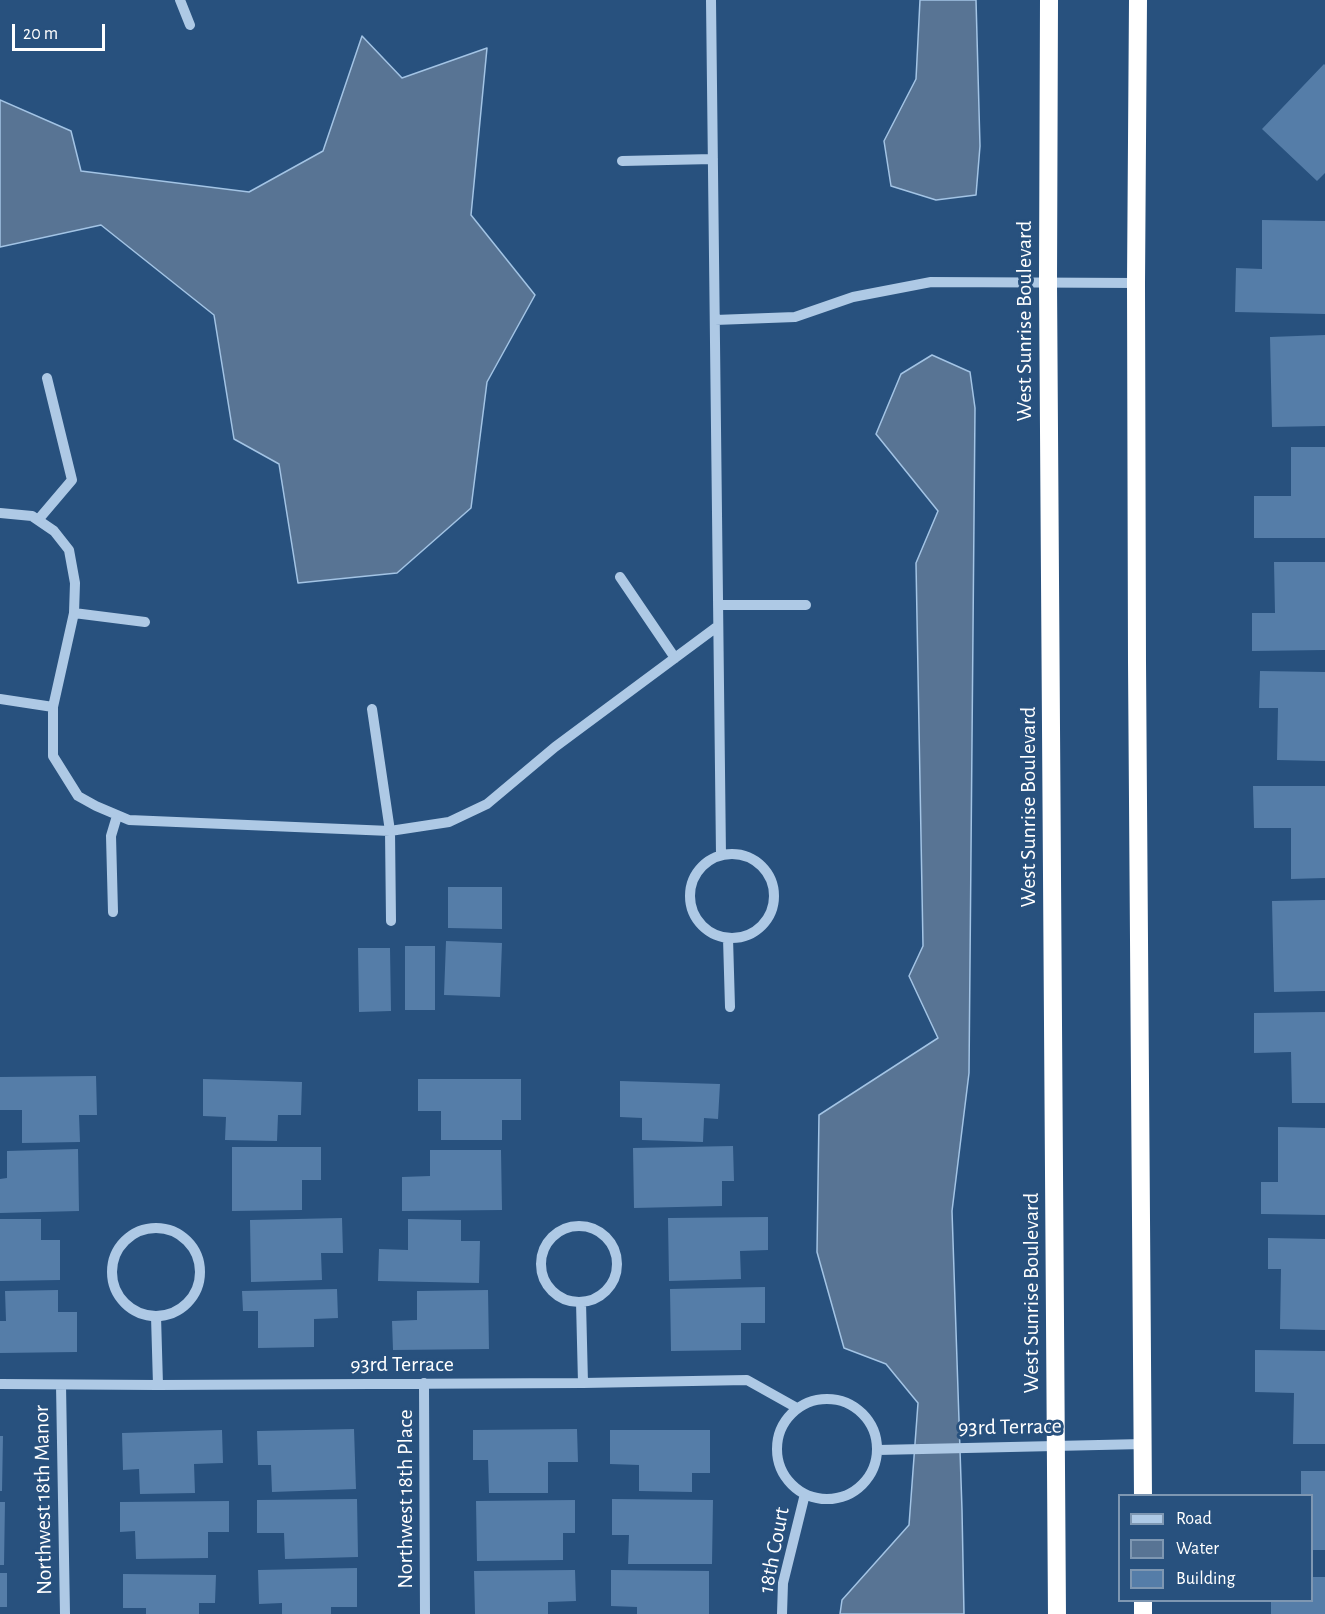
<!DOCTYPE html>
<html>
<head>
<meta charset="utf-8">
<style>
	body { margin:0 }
	#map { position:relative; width:1325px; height:1614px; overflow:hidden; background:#28517e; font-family:"Alegreya Sans",sans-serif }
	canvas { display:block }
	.legend { position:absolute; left:1118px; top:1494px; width:195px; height:108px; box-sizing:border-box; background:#28517e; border:2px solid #7e97b2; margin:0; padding:8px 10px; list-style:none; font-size:18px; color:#fff }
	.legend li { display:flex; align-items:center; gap:12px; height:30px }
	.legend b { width:30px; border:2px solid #7e97b2 }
	.scale { position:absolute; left:12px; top:24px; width:93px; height:27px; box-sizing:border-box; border:3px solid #fff; border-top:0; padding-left:8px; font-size:18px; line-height:21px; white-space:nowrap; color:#fff; -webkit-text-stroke:4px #28517e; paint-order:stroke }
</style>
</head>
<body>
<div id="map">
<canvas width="1325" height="1614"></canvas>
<ul class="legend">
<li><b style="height:8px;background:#aec9e5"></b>Road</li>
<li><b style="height:16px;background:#587494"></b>Water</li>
<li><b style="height:16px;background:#557da8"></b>Building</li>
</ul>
<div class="scale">20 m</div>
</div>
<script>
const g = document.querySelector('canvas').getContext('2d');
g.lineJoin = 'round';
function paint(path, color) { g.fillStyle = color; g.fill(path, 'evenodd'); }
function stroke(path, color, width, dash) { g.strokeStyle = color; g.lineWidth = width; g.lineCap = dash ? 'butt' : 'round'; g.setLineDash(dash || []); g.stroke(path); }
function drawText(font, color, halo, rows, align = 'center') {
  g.font = font + ' "Alegreya Sans",sans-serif'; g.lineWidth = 6; g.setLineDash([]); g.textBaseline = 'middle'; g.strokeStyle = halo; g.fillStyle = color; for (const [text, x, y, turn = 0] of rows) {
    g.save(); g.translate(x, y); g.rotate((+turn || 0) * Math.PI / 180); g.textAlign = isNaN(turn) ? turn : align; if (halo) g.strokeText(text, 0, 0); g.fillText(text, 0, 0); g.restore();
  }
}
const water = new Path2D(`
	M920,0H976L980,146L976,195L936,200L891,186L884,141L916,79Z
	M362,36L402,78L487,48L471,215L535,295L487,382L471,508L397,573L298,583L279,464L234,439L214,315L101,225L0,247V100L71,131L81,171L249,192L323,151Z
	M932,355L970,372L975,408L969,1073L952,1211L962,1510L964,1614H840L842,1600L909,1525L918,1403L886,1364L844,1348L817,1252L819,1115L938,1038L909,976L923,946L916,563L938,511L876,434L901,374Z`);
const building = new Path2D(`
	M1324,64L1325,65V173L1317,181L1262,129Z
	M1262,220L1325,221V314L1235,312L1236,268L1262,269Z
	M1325,335V426L1272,427L1270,337Z
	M1291,447H1325V538H1254V496H1291Z
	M1274,562H1325V650L1252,651V613H1275Z
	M1260,671L1325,672V761L1277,760L1278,708H1259Z
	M1253,786H1325V878L1291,879V828H1254Z
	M448,887H502V929L448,928Z
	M1325,900V991L1274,992L1272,901Z
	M446,941L502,943L500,997L444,995Z
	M405,946H435V1010H405Z
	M358,948H390L391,1011L359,1012Z
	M1325,1012V1103H1292L1291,1052L1254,1053V1013Z
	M96,1076L97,1115H79L80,1142L22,1143V1110H0V1077Z
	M203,1079L302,1082L301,1115H278L277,1141L225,1140L226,1117L203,1116Z
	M418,1079H521V1120H502V1140H441V1111H418Z
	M620,1081L720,1084L718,1119L704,1118L703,1142L642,1140V1118L620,1117Z
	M1278,1127L1325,1128V1215L1261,1214V1182H1278Z
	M733,1146L734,1181H722V1206L634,1208L633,1148Z
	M232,1147H321V1180H302V1210L232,1211Z
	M78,1149L79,1211L0,1213V1179L7,1178V1151Z
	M430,1150H501L502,1210L402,1211V1177L430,1176Z
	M768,1217V1250L740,1251L741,1279L669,1281L668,1218Z
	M342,1218L343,1253H321L322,1280L251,1282L250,1220Z
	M0,1219H41V1240H60V1280L0,1281Z
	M408,1219L461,1220V1241H480L479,1283L378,1281L379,1249L408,1250Z
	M1268,1238L1325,1239V1330L1280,1329L1281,1269H1268Z
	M765,1287V1323H741V1350L671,1351L670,1289Z
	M337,1289L338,1318L314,1319V1347L258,1348V1311H243L242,1291Z
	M58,1290V1312H77V1352L0,1353V1321H6L5,1291Z
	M488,1290L489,1349L393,1350L392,1321L417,1320V1291Z
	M1255,1350L1325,1351V1444H1293L1294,1393L1255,1392Z
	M354,1429L356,1489L272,1492L271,1465H258L257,1431Z
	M577,1429L578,1462H548V1493H489L488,1460H473V1430Z
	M222,1430L223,1463L194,1464L195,1493L140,1494L139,1469L123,1470L122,1433Z
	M610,1430H710V1473H692V1492L639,1491V1465L610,1464Z
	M0,1436H3L2,1491H0Z
	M1301,1471H1325V1550H1312V1496H1301Z
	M357,1499L358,1557L285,1559L284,1533H257V1500Z
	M612,1499L713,1500L712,1564H628L629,1535H612Z
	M575,1500V1533H563V1560L477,1561L476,1501Z
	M229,1501V1532H208V1558L136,1559L135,1531L120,1532V1502Z
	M0,1502H5L4,1565H0Z
	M357,1568V1607H331V1614H282V1603L259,1604L258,1570Z
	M575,1570L576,1601L548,1602V1614H475L474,1571Z
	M611,1570L709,1571V1614H637V1607L611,1606Z
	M0,1573H7V1607H0Z
	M123,1574L216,1575L215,1603H199V1614H146V1608H123Z
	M1312,1577H1325V1614H1271V1600H1312Z`);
const minor = new Path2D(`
	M180,0L190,25
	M711,0L721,855
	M622,161L713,159
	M715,320L795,317L853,297L931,282L1136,283
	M0,513L32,516L54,531L69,550L75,583L74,613L53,707V756L78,796L96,806L129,820L390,831L449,822L487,804L555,747L718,626
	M38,520L72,480L47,378
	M620,577L675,658
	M718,605H806
	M74,613L145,622
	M0,699L53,707
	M372,709L390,831L391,921
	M690 896a42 42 0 1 1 84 0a42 42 0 1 1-84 0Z
	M113,912L111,836L117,816
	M728,938L730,1007
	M541 1264a38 38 0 1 1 76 0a38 38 0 1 1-76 0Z
	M112 1272a44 44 0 1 1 88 0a44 44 0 1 1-88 0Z
	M581,1302L583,1383
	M156,1316L158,1385
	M424,1383L425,1614
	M0,1384L158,1385L583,1383L747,1380L797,1408
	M61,1385L65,1614
	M777 1449a50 50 0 1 1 100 0a50 50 0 1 1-100 0Z
	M878,1450L1143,1444
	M782,1614L783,1583L805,1494`);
const highway = new Path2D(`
	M1049,0L1048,283L1057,1614
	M1138,0L1136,283L1137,662L1143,1496
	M1143,1600V1614`);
const streetNames = [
	["West Sunrise Boulevard",1024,321,-90],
	["West Sunrise Boulevard",1028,807,-90],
	["West Sunrise Boulevard",1031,1293,-90],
	["93rd Terrace",402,1364],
	["93rd Terrace",1010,1427,-1],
	["Northwest 18th Place",405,1499,-90],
	["Northwest 18th Manor",43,1500,-91],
	["18th Court",774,1550,-79]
];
paint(water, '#587494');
stroke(water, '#a3c4e5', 1.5);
paint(building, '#557da8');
stroke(minor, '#aec9e5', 10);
stroke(highway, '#fff', 18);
drawText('22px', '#fff', '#28517e', streetNames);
</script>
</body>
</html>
